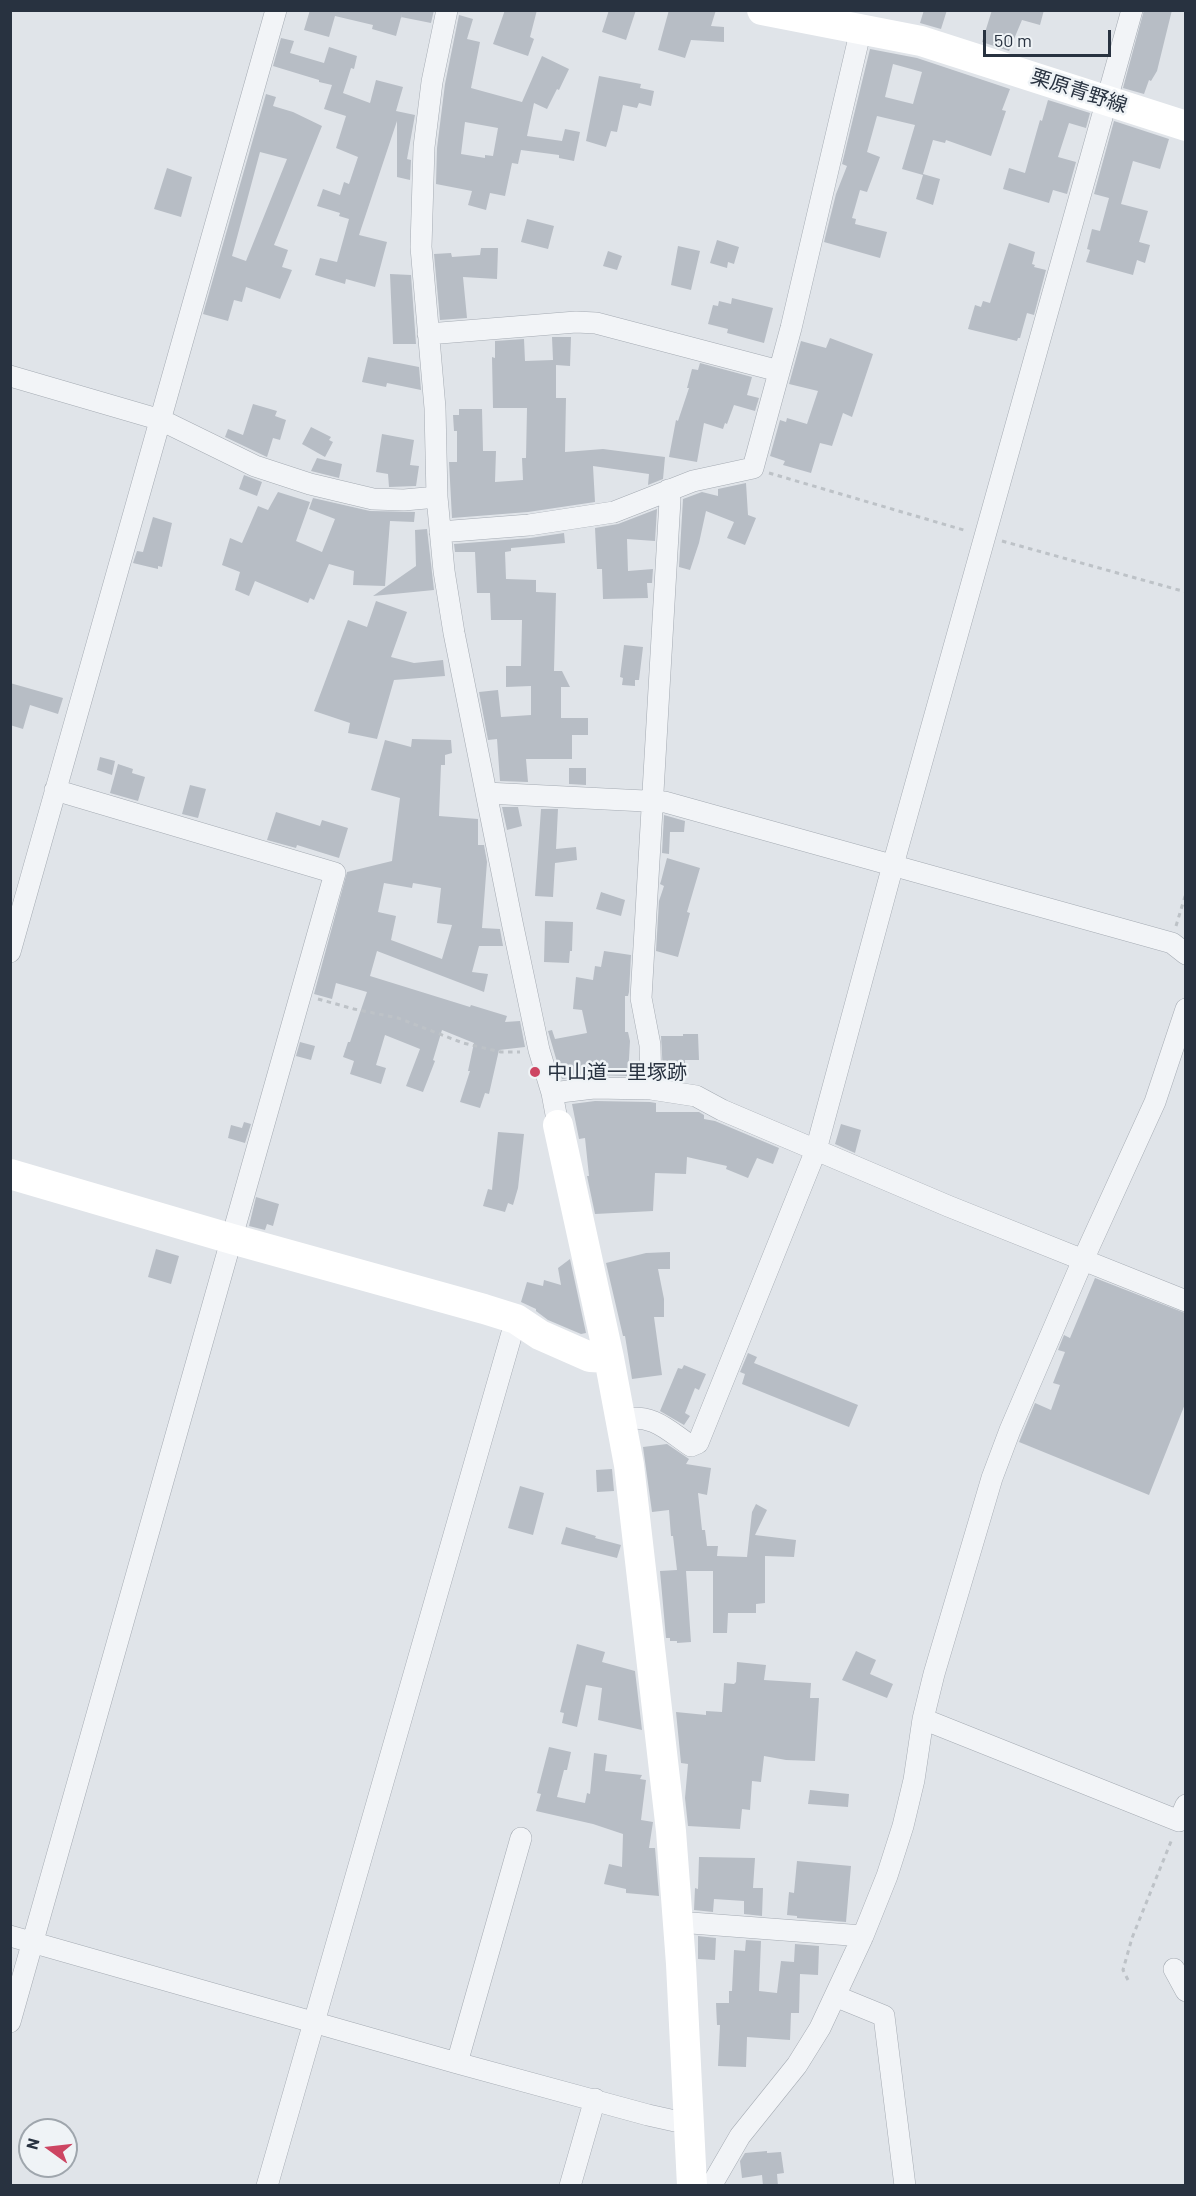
<!DOCTYPE html>
<html>
<head>
<meta charset="utf-8">
<style>
	body { margin:0 }
	#map { position:relative; width:1196px; height:2196px; overflow:hidden; background:#e0e4e9; font-family:Barlow,sans-serif }
	canvas { display:block }
	.frame { position:absolute; inset:0; border:12px solid #283240; pointer-events:none }
	.north { position:absolute; left:18px; top:2118px; width:60px; height:60px; box-sizing:border-box; background:#eff3f6; border:2px solid #9fa6ad; border-radius:50%; rotate:285deg; font-size:16px; font-weight:700; line-height:24px; text-align:center; color:#283240 }
	.north::after { content:''; display:block; margin:auto; width:21px; height:27px; background:#cd4562; clip-path:polygon(50% 0,100% 100%,50% 72%,0 100%) }
	.scale { position:absolute; left:983px; top:30px; width:128px; height:27px; box-sizing:border-box; border:3px solid #283240; border-top:0; padding-left:8px; font-size:18px; line-height:21px; white-space:nowrap; color:#283240; -webkit-text-stroke:4px #eff3f6; paint-order:stroke }
</style>
</head>
<body>
<div id="map">
<canvas width="1196" height="2196"></canvas>
<div class="frame"></div>
<div class="north">N</div>
<div class="scale">50 m</div>
</div>
<script>
const g = document.querySelector('canvas').getContext('2d');
g.lineJoin = 'round';
function paint(path, color) { g.fillStyle = color; g.fill(path, 'evenodd'); }
function stroke(path, color, width, dash) { g.strokeStyle = color; g.lineWidth = width; g.lineCap = dash ? 'butt' : 'round'; g.setLineDash(dash || []); g.stroke(path); }
function drawText(font, color, halo, rows, align = 'center') {
  g.font = font + ' Barlow,"Noto Sans JP",sans-serif'; g.lineWidth = 5; g.setLineDash([]); g.textBaseline = 'middle'; g.strokeStyle = halo; g.fillStyle = color; for (const [text, x, y, turn = 0] of rows) {
    g.save(); g.translate(x, y); g.rotate((+turn || 0) * Math.PI / 180); g.textAlign = isNaN(turn) ? turn : align; if (halo) g.strokeText(text, 0, 0); g.fillText(text, 0, 0); g.restore();
  }
}
const building = new Path2D(`
	M310,10H434L431,23L401,17L402,14L396,36L372,29L373,25L335,16L329,37L304,30Z
	M505,10H537L530,37L534,39L528,56L493,44Z
	M609,10H636L626,40L602,32Z
	M669,10H716L711,26L724,27V42L691,40L685,58L658,50Z
	M924,10H947L941,29L920,23Z
	M992,10L1003,11L1044,10L1040,25L1022,20L1009,51L982,42Z
	M1144,10H1172L1157,71L1151,81L1149,80L1144,94L1123,88Z
	M459,15L473,19L467,39L480,42L471,88L522,102L542,56L569,69L559,90L557,89L547,109L534,103L527,136L562,141L565,129L580,132L574,161L559,158V155L521,150L518,164L512,163L505,196L490,193L486,210L468,205L472,191L436,184L437,148L445,84ZM465,122L498,128L493,156L485,155V158L461,154Z
	M281,38L294,41L290,53L324,63L329,47L357,56L354,69L351,68L343,93L370,103L376,80L403,87L396,111L415,115L407,159L411,160L410,180L397,177V121L359,235L387,242L375,287L346,279L345,284L315,275L320,258L337,262L349,219L339,216L340,213L317,206L323,189L340,195L344,182L349,184L358,157L336,148L346,116L324,109L332,85L319,82V80L273,66Z
	M870,49L917,58L1010,89L1002,110L1006,111L991,156L946,140L945,143L933,140L923,174L940,179L933,205L916,199L923,175L902,169L915,125L877,116L867,152L880,157L867,192L860,190L852,218L856,219L855,224L887,232L880,258L824,242L836,194L847,166L842,164ZM893,64L922,72L913,104L885,97Z
	M599,76L641,84L640,88L654,91L651,106L639,103L637,108L623,105L617,132L611,131L606,147L586,141Z
	M266,94L276,97L273,106L293,112L322,126L274,245L288,250L282,267L292,270L280,299L246,287L242,302L234,300L228,321L203,314ZM260,152L287,159L246,261L232,256Z
	M1048,100L1090,113L1086,128L1069,123L1058,157L1076,162L1067,194L1053,190L1049,203L1003,189L1009,168L1025,173L1040,120L1042,121Z
	M1114,121L1169,139L1160,169L1133,161L1121,204L1148,211L1139,242L1150,245L1145,263L1137,260L1133,275L1086,262L1090,250L1087,249L1092,229L1100,231L1109,198L1094,194Z
	M167,168L192,177L181,217L154,209Z
	M527,219L554,226L548,249L521,242Z
	M717,240L739,247L734,264L728,262L727,268L710,263Z
	M1009,243L1035,252L1032,264L1035,265L1034,267L1046,270L1034,315L1027,313L1020,338H1018L1017,341L968,329L975,305L981,307L983,301L990,303Z
	M678,246L700,251L691,290L671,285Z
	M481,248H498L497,279L463,277L467,318L440,320L434,254L451,253L452,257L480,255Z
	M608,251L622,256L617,270L603,266Z
	M390,274L411,275L416,344H393Z
	M732,298L773,308L764,343L727,333L728,329L708,324L713,305L718,306L719,301L731,304Z
	M552,337H571L570,366L556,365V398H566L565,452L603,449L665,457L663,479L648,485L649,474L593,466L595,502L528,512L452,518L449,462H457V431H454L453,415H459V409H482L483,451H496L495,482L523,480L522,458H526L527,408H493L492,357L495,358V341L524,339L525,361L553,360Z
	M830,338L873,354L852,417L843,413L832,446L820,443L811,473L783,465L785,461L770,456L780,420L786,422L787,418L807,424L818,391L789,384L801,341L826,348Z
	M368,357L419,367L421,390L387,383L386,387L362,382Z
	M700,363L752,377L747,395L759,398L755,411L734,405L727,424L725,423L723,429L704,423L697,462L669,457L676,420L678,421L689,388H687L692,369L698,370Z
	M253,404L277,411L275,416L286,420L280,440L273,438L267,457L225,437L228,429L243,435Z
	M311,427L331,437L329,440L333,442L325,457L302,444Z
	M382,434L414,440L410,465L419,466L416,486L389,487L388,474L376,472Z
	M317,458L342,464L339,478L311,471Z
	M244,475L262,482L257,496L239,489Z
	M746,483L748,515L756,518L745,545L727,538L734,522L706,511L699,543L690,570L679,567L683,499L702,492L718,496V489Z
	M278,492L310,502L296,541L322,552L335,519L309,509L313,498L370,511L415,512L414,522L390,521L385,586L353,585L354,571L329,564L314,600L310,598L308,603L255,581L249,596L235,590L240,572L222,565L230,538L242,543L258,506L268,510Z
	M657,509L655,541L627,539L628,571L653,569L652,583H647L648,598L603,599L602,569H597L595,528L618,524Z
	M153,517L172,523L162,567L158,566V569L133,563L137,551L143,552Z
	M427,529L434,590L373,596L416,566L415,530Z
	M564,533L565,543L511,548V551L505,552L506,579L536,580V592L556,593L554,671H562L570,687H561V718H588V735H572V759H526L528,782L500,781L497,739L488,740L479,692L498,690L501,717L531,715V686L506,687V666H521L522,620H491L490,593H477L475,552H455L454,544L530,538Z
	M376,601L407,612L391,657L414,663L443,660L445,676L394,680L377,739L348,733L350,723L314,711L348,620L367,627Z
	M624,645L643,647L639,680H635V686L622,685L623,678L620,677Z
	M10,683L63,698L58,714L30,705L23,729L10,725Z
	M412,739L451,740L452,753L445,755V765H441L439,816L478,819V845H484L487,862L482,928L500,929L503,946H479L472,972L488,974L484,992L377,951L370,976L470,1007L471,1005L507,1016L505,1022L520,1021L525,1047L499,1050L489,1094L485,1093L480,1108L460,1102L470,1071H468L474,1043L442,1030L433,1060L435,1061L423,1092L406,1086L420,1049L385,1035L376,1065L386,1068L381,1084L350,1074L354,1061L343,1057L348,1042H350L367,992L336,983L332,999L314,994L347,872L392,861L400,798L371,790L385,740L411,747ZM384,883L412,888L413,883L441,888L437,923L452,925L442,959L391,940L396,916L378,912Z
	M100,757L115,761L112,775L97,770Z
	M118,764L133,769L132,773L145,777L138,801L110,793Z
	M569,768H586V785L569,784Z
	M190,785L206,789L198,818L182,814Z
	M502,807H518L522,826L507,830Z
	M541,809H558L556,849L576,847L577,860L555,863L553,897L535,896Z
	M276,812L320,826L322,820L348,828L339,858L297,845L296,848L267,840Z
	M664,815L685,821L684,832H670L669,854L662,853Z
	M667,858L700,868L687,912L690,913L678,957L656,951L659,901L664,886L660,884L661,881Z
	M601,892L625,900L621,916L596,909Z
	M545,921L573,922L572,951H570L569,963L544,962Z
	M604,951L631,955L629,992L628,996H625V1032H628L630,1041L628,1076L593,1075L562,1079L548,1031L552,1030L555,1039L587,1033L582,1010L573,1009L576,977L593,980L595,966L601,967Z
	M683,1034H698L699,1060H685V1063H682V1072L663,1073L661,1036H683Z
	M300,1042L315,1046L311,1060L296,1056Z
	M595,1101L650,1102L656,1103V1112H699L704,1115V1119L715,1121L779,1148L773,1164L757,1158L748,1178L726,1169L727,1166L687,1157L686,1174L655,1173L653,1211L595,1214L587,1176H589L585,1138L579,1139L572,1104Z
	M244,1122L251,1124L245,1143L228,1138L231,1125L242,1128Z
	M841,1124L861,1130L855,1153L835,1144Z
	M498,1132L524,1134L518,1188L513,1205L508,1203L505,1212L483,1206L488,1189L492,1190Z
	M256,1197L279,1204L273,1226L267,1224L265,1230L249,1226Z
	M156,1249L179,1256L171,1284L148,1277Z
	M670,1252V1269H658L664,1299V1317H654L662,1375L632,1379L625,1336H623L606,1263L646,1253Z
	M570,1259L586,1333L581,1334L548,1320L536,1311V1309L521,1302L527,1282L543,1286L544,1280L561,1285L558,1268Z
	M1095,1278L1185,1313V1404L1149,1495L1019,1442L1035,1403L1051,1410L1060,1385L1053,1383L1065,1352L1058,1350L1064,1335L1070,1338Z
	M748,1353L757,1357L754,1363L858,1405L849,1427L742,1384L745,1374L740,1372Z
	M684,1365L706,1374L699,1390L695,1388L685,1413L690,1416L684,1425L660,1411L678,1368L682,1369Z
	M667,1444L689,1459L686,1464L711,1468L707,1495L698,1493L702,1530H705L707,1546H718L717,1556L747,1557L752,1512L756,1504L767,1510L755,1535L796,1540L794,1557L765,1556V1603L756,1604V1613H728L727,1633H713V1571H686L691,1642L677,1643V1641H670V1638H666L660,1571L677,1570L673,1536H671L669,1510L652,1512L643,1447Z
	M612,1469L614,1491L597,1492L596,1470Z
	M520,1486L544,1493L533,1535L508,1528Z
	M566,1527L596,1536L595,1538L621,1545L617,1558L561,1544Z
	M577,1644L605,1652L602,1662L635,1671L642,1730L598,1720L602,1688L586,1685L577,1727L562,1723L564,1713L560,1712Z
	M856,1651L876,1660L870,1674L893,1684L887,1698L842,1680Z
	M737,1662L766,1665L764,1680L811,1683L810,1698H819L815,1761L786,1760L764,1756L761,1782L752,1781L750,1810L742,1809L740,1829L688,1826L685,1798L688,1764L681,1763L676,1712L706,1715V1711L722,1712L724,1683L734,1684L736,1682Z
	M549,1747L571,1752L567,1770H564L557,1797L585,1803L587,1793L590,1794L594,1753L607,1755L605,1771L642,1775L640,1779L646,1780L641,1820L653,1822L649,1848H655L659,1896L626,1893V1889L604,1884L609,1864L622,1867L623,1834L593,1824L536,1811L541,1794L537,1793Z
	M810,1790L849,1794L848,1807L808,1804Z
	M699,1857L755,1858L753,1888H763L762,1916L744,1914V1901L714,1899L713,1912L694,1910L695,1888L698,1889Z
	M797,1861L851,1866L846,1922L797,1918V1916L787,1915L789,1892L794,1893Z
	M698,1936L716,1938L715,1960L698,1959Z
	M746,1940L761,1941L759,1991L777,1993L781,1961L794,1962L795,1944L819,1946L818,1975L800,1974L799,2013H791L790,2040L747,2037L746,2067L718,2066L720,2025H717L716,2003H729V1991H732L734,1950L745,1951Z
	M767,2151V2153L781,2152L784,2173L777,2174L778,2186H763L762,2175L742,2178L740,2161L745,2153Z`);
const path = new Path2D(`
	M769,473L967,531
	M1002,541L1186,592
	M1176,926L1186,893
	M318,999L354,1009L398,1018L463,1043L501,1052H520
	M1128,1980L1123,1970L1132,1938L1172,1839`);
const street = new Path2D(`
	M447,10L432,82L424,147L421,247L435,408L437,497L444,571L454,633L512,922L539,1050L552,1093L558,1125
	M428,334L576,322L596,323L779,371
	M10,376L161,420L255,466L310,484L373,499L404,500L437,497
	M440,532L529,525L614,512L693,481L753,468L791,328L861,29
	M486,793L665,802L1172,943L1186,954
	M10,952L276,10
	M651,1089L650,1045L641,998L670,500L668,490
	M552,1093L594,1088L651,1089L696,1096L722,1110L948,1206L1186,1301
	M622,1419C654,1414 666,1429 691,1446L698,1443L816,1150L893,865L1132,10
	M923,1719L1179,1821L1186,1805
	M678,1922L863,1936
	M10,1936L457,2063L648,2115L675,2121L689,2122
	M1174,1969L1186,1991
	M835,1996L884,2016L905,2186
	M10,2022L335,873L55,790
	M457,2063L521,1838
	M267,2186L516,1319
	M570,2186L595,2099
	M711,2186L740,2136L797,2065L820,2028L863,1936L887,1876L903,1826L914,1780L923,1719L934,1674L992,1478L1010,1430L1083,1260L1155,1102L1186,1009`);
const secondary = new Path2D(`
	M762,10L921,41L1186,126
	M558,1125L609,1358L629,1465L671,1831L681,1964L692,2186
	M10,1174L232,1239L484,1309L516,1319L540,1335L590,1357L609,1358`);
const markers = [
	[535,1072,6,"#cd4562"]
];
const streetNames = [
	["栗原青野線",1079,91,18]
];
const poiNames = [
	["中山道一里塚跡",547,1072]
];
paint(building, '#b7bdc5');
stroke(street, '#a5abb3', 22);
stroke(path, '#bdc2c7', 3, [4.5, 4.5]);
stroke(street, '#f2f4f7', 21);
stroke(secondary, '#fff', 30);
for (const [x, y, r, color] of markers) { const dot = new Path2D(); dot.arc(x, y, r, 0, 2 * Math.PI); g.fillStyle = color; g.fill(dot); stroke(dot, '#eff3f6', 2); }
drawText('20px', '#283240', '#eff3f6', streetNames);
drawText('20px', '#283240', '#eff3f6', poiNames, 'left');
</script>
</body>
</html>
